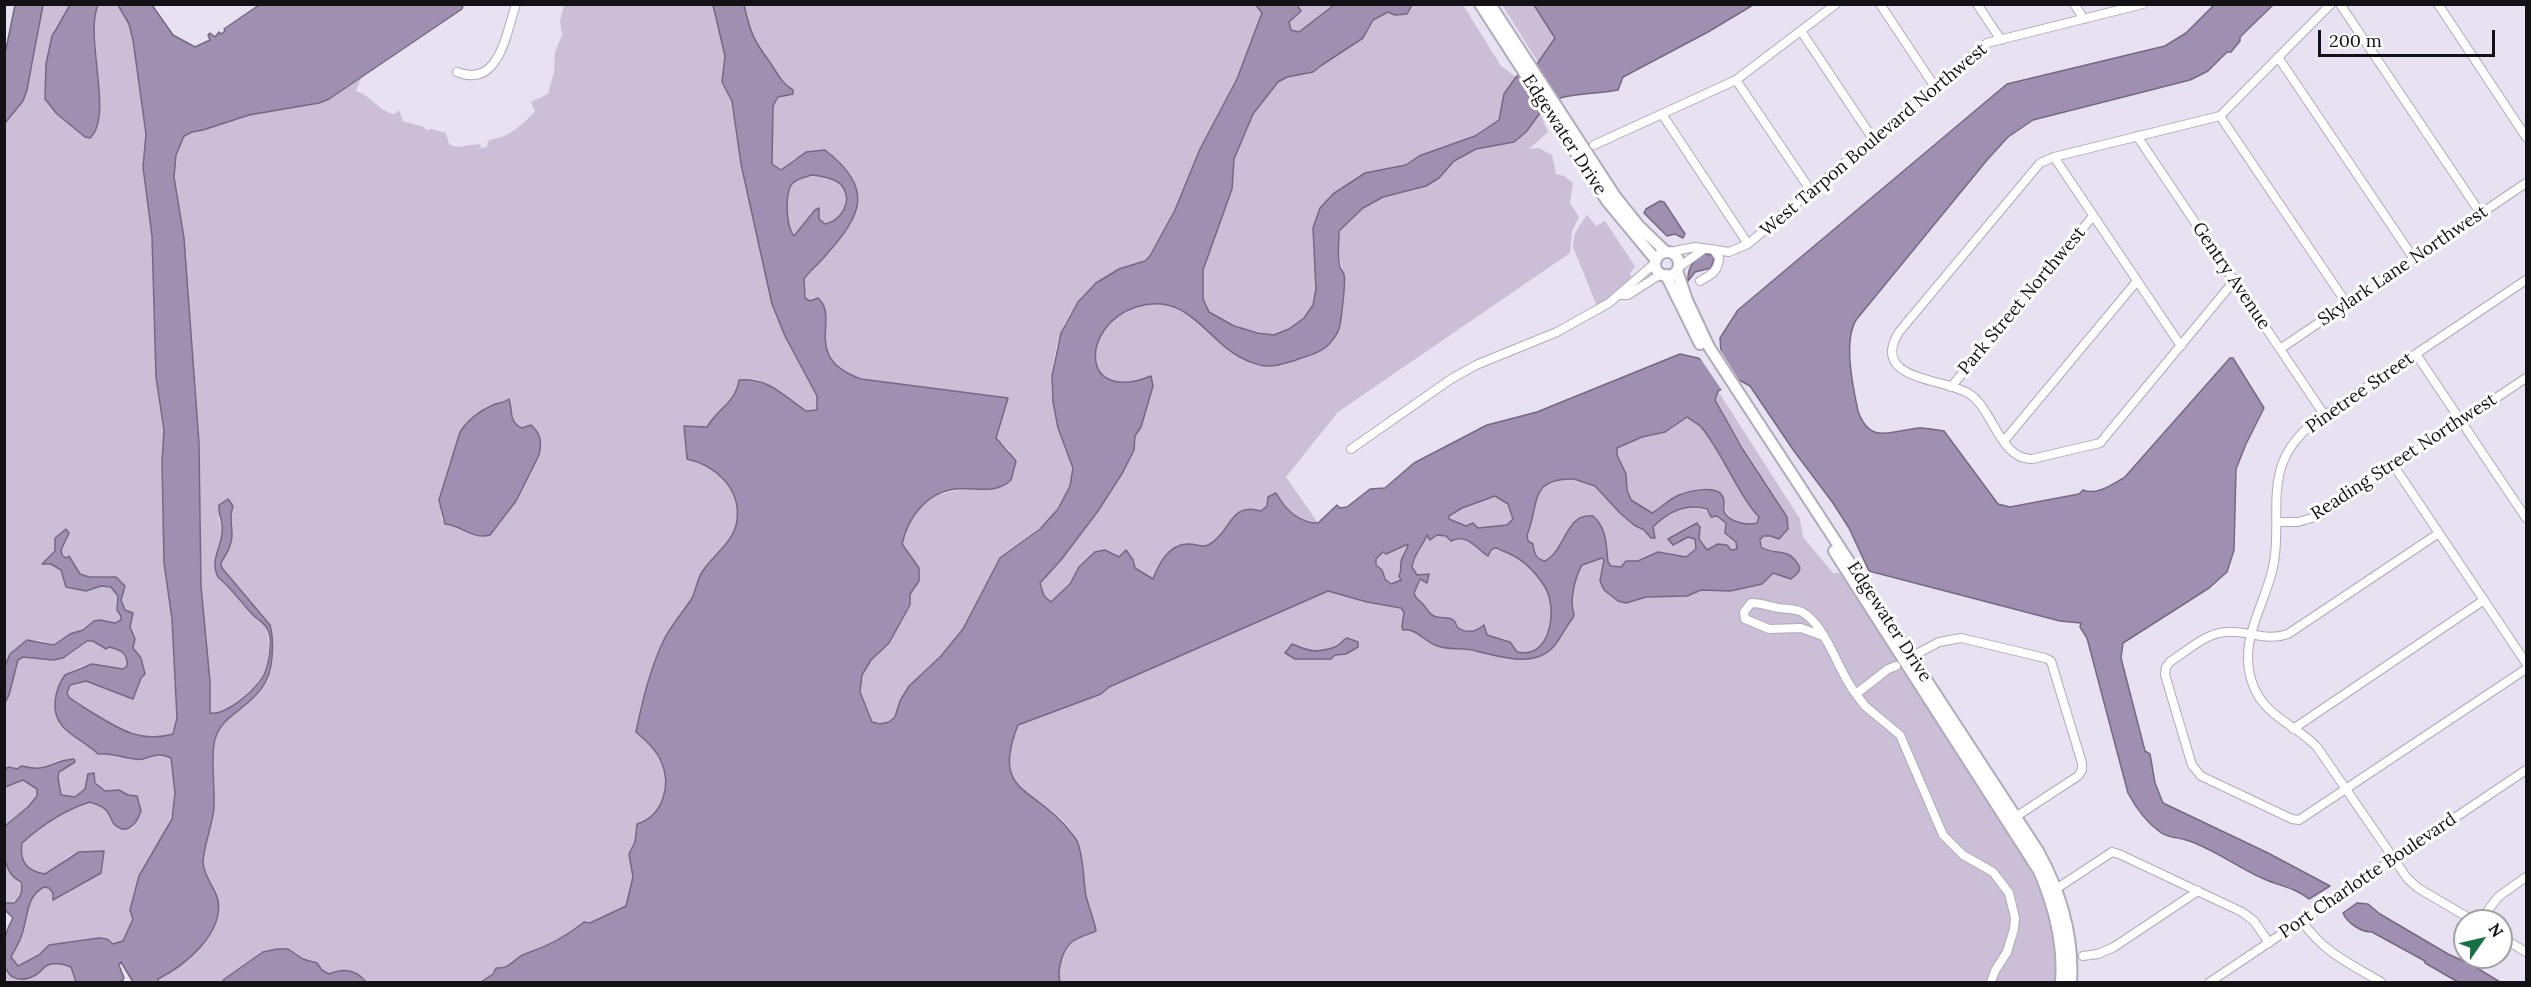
<!DOCTYPE html>
<html>
<head>
<meta charset="utf-8">
<style>
	body { margin:0 }
	#map { position:relative; width:2531px; height:987px; overflow:hidden; background:#e8e1f1; font-family:Lora,serif }
	canvas { display:block }
	.frame { position:absolute; inset:0; border:6px solid #131116; pointer-events:none }
	.north { position:absolute; left:2453px; top:909px; width:60px; height:60px; box-sizing:border-box; background:#fff; border:2px solid #a1a0a2; border-radius:50%; rotate:56deg; font-size:16px; font-weight:700; line-height:24px; text-align:center; color:#131116 }
	.north::after { content:''; display:block; margin:auto; width:21px; height:27px; background:#177044; clip-path:polygon(50% 0,100% 100%,50% 72%,0 100%) }
	.scale { position:absolute; left:2318px; top:30px; width:177px; height:27px; box-sizing:border-box; border:3px solid #131116; border-top:0; padding-left:8px; font-size:18px; line-height:21px; white-space:nowrap; color:#131116; -webkit-text-stroke:4px #fff; paint-order:stroke }
</style>
</head>
<body>
<div id="map">
<canvas width="2531" height="987"></canvas>
<div class="frame"></div>
<div class="north">N</div>
<div class="scale">200 m</div>
</div>
<script>
const g = document.querySelector('canvas').getContext('2d');
g.lineJoin = 'round';
function paint(path, color) { g.fillStyle = color; g.fill(path, 'evenodd'); }
function stroke(path, color, width, dash) { g.strokeStyle = color; g.lineWidth = width; g.lineCap = dash ? 'butt' : 'round'; g.setLineDash(dash || []); g.stroke(path); }
function drawText(font, color, halo, rows, align = 'center') {
  g.font = font + ' Lora,serif'; g.lineWidth = 6; g.setLineDash([]); g.textBaseline = 'middle'; g.strokeStyle = halo; g.fillStyle = color; for (const [text, x, y, turn = 0] of rows) {
    g.save(); g.translate(x, y); g.rotate((+turn || 0) * Math.PI / 180); g.textAlign = isNaN(turn) ? turn : align; if (halo) g.strokeText(text, 0, 0); g.fillText(text, 0, 0); g.restore();
  }
}
const green = new Path2D(`
	M1256,4L1262,13L1237,79L1200,149L1175,210L1150,256C1142,264 1131,265 1121,269C1095,278 1076,301 1064,325C1050,357 1048,394 1058,427C1063,443 1075,457 1073,475C1067,527 1011,536 991,574C979,599 969,623 951,645C938,660 921,671 909,687C895,703 901,730 872,722L860,692L862,675L871,660L889,643L910,605V594L919,581V568L902,544C915,489 950,489 996,489L1010,451L996,438L1007,398L861,379L845,372L832,360L825,345V331L814,300L810,302L805,298L804,279C822,252 870,224 856,186C854,181 850,173 846,170C839,165 805,160 795,158L781,170L772,163L773,106L777,97L793,94L777,76L770,62L754,42L744,5Z
	M43,5H70L54,29L46,64L57,114L85,137L94,134C106,104 95,69 95,37C95,26 94,15 98,5H118L130,25L133,40L146,134L143,167L152,236L156,377L164,430L162,462L164,562L172,619L177,718L173,734C139,744 116,727 88,710C81,706 72,702 67,693L69,685L86,681L133,699L141,678L145,674L141,658L133,648L135,639L130,627L133,613L125,610L121,600L124,591L110,576L89,577L80,574L72,560L62,555L61,550L69,533L55,543V551L43,564H51L61,570L66,587L85,591L101,586L111,587L118,596L117,610L121,616V620L109,623L100,620C85,629 68,634 54,645C29,634 16,643 5,666V123C35,92 35,45 43,5Z
	M564,5H713L725,56L722,82L732,101L741,164L772,304L785,336L817,396V410L806,411L780,391L756,379L739,381C735,403 719,408 707,427L684,426L687,459C714,465 741,488 737,520C735,541 713,555 702,572C697,580 696,590 692,598C683,613 669,627 662,644C649,672 642,702 636,731C645,740 656,749 661,761C672,786 662,816 637,824L635,842L629,854L633,877L626,907L590,923L584,922L550,946L523,955L516,962L500,968L481,982H366C356,969 343,969 329,974L312,960L303,959L296,953L263,952L224,980L226,982H158V979L191,958L210,934L215,922L218,899L203,865L205,844L213,811L214,742L218,731L225,722L260,693L268,680L272,661L270,625L222,568L221,563L232,537L229,515L218,517L223,533L215,559L218,577L267,627L269,647L268,664L263,676L255,686L226,710L216,714L210,713V682L201,586L199,443L184,238L174,177L176,155L184,136L192,132L203,130L249,115L319,103L361,78L356,91C371,95 380,113 395,114L399,110L403,121L424,127L426,130L432,129L446,133L449,144L456,147L480,144L481,148L487,147L488,141C493,138 497,139 502,137C512,134 530,118 535,111L531,102L548,94L554,72L555,52L562,35L560,21ZM507,400L516,426L526,428L539,455L509,512L495,530L479,536L442,520L439,500L446,482L449,463L495,404L505,403Z
	M1297,5H1334L1299,32L1291,30L1289,22L1301,11Z
	M1410,5H1463L1501,66L1516,77L1504,94L1498,120L1475,136L1419,156L1406,165L1365,173L1313,228L1316,289L1313,305L1304,318L1289,329L1274,335L1234,326L1209,312L1203,299V270L1232,189L1234,159L1253,114L1278,82L1287,77L1312,72L1363,37L1373,20L1388,12Z
	M1502,5H1534L1555,37L1538,62Z
	M1540,113L1548,132L1529,149L1539,148L1552,155L1556,174L1564,176L1573,183L1570,203L1579,217L1572,231L1570,253L1338,412L1286,477L1318,523C1300,523 1289,511 1278,498L1261,511C1229,502 1232,531 1210,544C1202,549 1196,543 1187,544C1168,545 1159,564 1154,579L1135,568L1133,560L1125,550L1119,557L1111,555L1079,567L1070,584L1051,603L1044,596L1039,583L1061,560L1098,511L1123,472L1134,450L1135,436L1141,427L1150,376C1078,405 1080,325 1136,307C1191,290 1206,344 1249,361C1254,363 1260,366 1266,366C1276,367 1286,363 1296,359C1306,356 1318,354 1326,347C1330,343 1337,335 1339,329C1341,322 1346,281 1344,275C1339,256 1339,251 1339,231L1363,208L1383,197L1426,186L1439,178L1454,161L1476,149L1514,142Z
	M812,175C822,175 837,178 843,187C853,203 840,221 825,224L819,219V209L815,210L794,236C786,227 785,196 791,185C795,179 805,177 812,175Z
	M1587,215L1596,226L1605,221L1635,266L1630,273L1633,280L1598,309L1573,247C1573,233 1579,226 1587,215Z
	M1718,391L1800,519L1803,537L1833,573H1840L2017,844C2043,891 2056,928 2055,982H1060C1057,970 1062,949 1073,941C1079,937 1089,934 1096,931C1094,919 1088,907 1086,895C1083,879 1084,857 1077,841C1054,789 985,806 1018,725L1101,694L1109,687L1328,591L1367,602L1401,608L1404,612L1402,626L1415,631L1427,642L1440,647L1474,650L1520,659L1553,647L1573,618L1574,613C1568,601 1576,577 1582,565L1602,558L1604,560L1600,581L1609,595L1626,603L1646,597H1676L1773,573L1786,576L1774,551L1764,549L1760,543L1763,536H1783C1791,529 1786,520 1784,511L1718,408L1715,400ZM1342,640L1339,655H1335L1331,659L1287,649L1292,644L1309,652H1321L1335,647Z
	M1687,417L1701,426L1759,518L1757,523C1739,529 1723,517 1724,499L1710,490L1681,495L1652,513L1631,500L1627,490L1626,474L1617,455V448L1642,437L1665,432Z
	M1574,479L1595,486L1634,525L1654,538L1653,527C1676,501 1696,503 1724,520L1729,537L1736,542L1737,549L1731,550L1727,545L1718,544L1707,550L1699,539L1700,524L1697,523L1679,533L1675,543L1689,537L1695,539L1696,549L1686,557L1658,552L1638,561L1624,562L1621,567L1612,566L1608,562C1605,541 1604,534 1593,516C1566,513 1565,551 1545,561C1537,560 1532,552 1533,544L1528,541L1527,535C1540,504 1528,478 1574,479Z
	M1495,496L1508,504L1513,519L1507,525L1478,528L1474,524L1460,525L1448,518L1462,508Z
	M1427,535H1443L1454,540H1466L1480,547L1483,553C1486,551 1492,548 1496,548C1499,548 1501,550 1504,551C1520,557 1536,571 1545,587C1558,610 1551,660 1517,652L1507,640L1487,635L1485,626C1474,629 1469,634 1457,627L1456,622L1440,617L1436,618C1428,611 1416,602 1414,593L1420,579L1427,583V573L1417,575L1412,567L1414,558L1421,549Z
	M1408,543V549L1401,562V580L1391,584C1386,577 1375,570 1376,559L1384,552L1386,554Z
	M87,641H93L103,648C117,646 128,651 127,666C118,673 109,666 99,665C78,662 62,676 56,695L73,735L79,736L98,754C111,752 135,762 143,759C153,756 160,752 171,758C191,814 151,845 134,893C129,905 134,910 133,920C132,927 127,935 123,941L113,944L107,939L99,938L49,945L39,955L18,967L11,957L34,894L44,887L49,888L53,893V900C65,897 87,879 101,873L104,851L71,855L45,874C27,871 19,862 22,843C42,825 64,810 90,802L106,810L113,823L118,827L129,829L133,828L139,817L138,802C132,798 127,794 119,793C108,791 97,792 95,778L88,780L85,789L75,797L61,795L58,778L62,769L59,760L37,770L27,767L5,769V703L9,695L18,660C29,652 40,661 52,660C66,659 77,649 87,641Z
	M23,780L37,789V796L28,807L5,826V787Z
	M4,862C9,881 27,878 19,898L8,904L5,903Z
	M63,964L71,967L76,982H5L4,970L8,975L37,974L47,966Z`);
const water = new Path2D(`
	M15,5H43L27,90L23,101L5,123V54Z
	M70,5H98C84,37 114,116 90,138L85,137L57,114L45,99L46,64L52,36Z
	M118,5H152L173,35L195,47L210,40L208,35L210,33L215,37L219,32L221,34L225,31L224,29L259,5H463L462,9L329,99L319,103L249,115L203,130L192,132L184,136L176,155L174,177L184,238L199,443L201,586L210,682V713C226,716 256,689 264,675C269,664 273,641 268,630C265,623 257,619 252,614C240,601 232,589 218,577C210,561 220,550 222,534C224,523 218,515 219,505L228,499L233,506C229,517 232,524 232,535C232,546 226,554 221,563L222,568L270,625C273,636 273,646 272,657C269,709 219,707 214,744C211,765 215,787 214,808C212,827 204,844 203,862C203,875 215,888 218,900C224,934 184,966 158,979V982H133L121,962L119,965L124,978L122,981L116,982H76L71,967C64,964 55,963 48,965C43,967 41,972 37,974C20,985 4,978 4,958C4,940 4,934 13,918L5,910V903H14C21,897 23,892 21,882C0,872 4,846 5,826L28,807L37,796V789L23,780L5,787V769L9,767L17,769L22,766C48,773 49,761 74,759L75,762L59,772L58,778L61,795L75,797L85,789L88,774L94,773L95,783L105,791L119,790L128,795L137,796L141,811C137,823 127,837 114,824C111,820 110,815 107,811C103,806 96,804 90,802C64,810 42,825 22,843C19,862 27,871 45,874L79,852L104,851L101,873L53,900V893L49,888L44,887C26,896 28,917 22,934C20,942 15,949 11,957L18,966L39,955L49,945L99,938L107,939L113,944L123,941L133,919L130,910L139,876L172,819L175,793L171,758C160,752 153,756 143,759C135,762 112,752 98,754C81,737 53,732 55,702C56,692 59,683 65,675L92,664L123,669L127,666C128,653 121,650 109,647L106,649L93,641H87L63,658L53,660L23,657L18,660L9,695L5,703V666L10,654L27,640L54,645L70,634L83,630L94,621L100,620L115,623L121,620V616L117,610L118,596L111,587L101,586L86,591L66,587L61,570L51,564H42L55,551V538L66,529L69,533L61,550L62,555L66,558L69,556L80,574L89,577H116L125,586L121,600L125,610L133,613L130,627L135,639L133,648L141,658L145,674L141,678L133,699L86,681L70,685L67,693L69,697C75,702 82,706 88,710C116,727 139,744 173,734L177,718L172,619L164,563L162,462L164,430L156,377L152,236L143,167L146,134L133,40L129,24Z
	M713,5H744C750,31 753,40 769,61C777,72 780,82 793,90V94L778,97L773,106L772,164L781,170L806,152L825,150C874,188 863,214 826,255C819,264 810,270 804,279L805,298L810,301L818,298C841,318 800,357 861,379L1008,398L996,438L1016,461L1011,480C995,495 976,487 956,489C927,492 908,517 902,544L919,568V581L910,594V605L889,643L871,660L862,675L860,692L872,722L880,724L889,722L895,717L900,701L909,686L941,656L963,629L1000,558L1040,529L1058,509L1070,486L1073,468L1058,428L1053,402L1052,376L1061,333L1078,302L1096,283L1119,269L1145,261L1150,256L1175,210L1200,149L1237,79L1262,13L1256,5H1297L1301,11L1289,22L1291,30L1299,32L1334,5H1412L1407,14L1395,15L1388,12L1373,20L1363,38L1322,65L1313,72L1287,77L1278,82L1253,114L1234,159L1232,189L1203,270V299L1209,312L1234,326L1258,333L1274,335L1289,329L1304,318L1313,305L1316,289L1313,228L1320,208L1333,194L1365,173L1406,165L1419,156L1475,136L1499,120L1504,94L1516,77L1537,64L1555,38L1534,5H1753L1708,32L1623,77L1618,90C1593,95 1568,92 1544,104L1540,113L1526,132L1514,142L1476,149L1454,161L1439,178L1426,186L1383,197L1363,208L1339,231C1339,242 1337,255 1340,267C1341,270 1344,272 1344,275C1346,281 1341,323 1339,329C1337,335 1330,344 1326,347C1318,354 1306,356 1296,360C1286,363 1276,367 1266,366C1260,366 1254,363 1248,361C1206,344 1191,290 1136,307C1080,325 1079,405 1151,376L1153,386L1141,427L1135,436L1134,450L1123,472L1098,511L1061,560L1040,583L1044,596L1051,602L1070,584L1079,567L1095,552L1105,550L1119,557L1126,550L1133,560L1135,568L1153,579C1159,564 1168,545 1187,544C1196,543 1202,549 1210,544C1232,531 1229,502 1261,511L1267,506L1268,497L1276,493C1285,509 1299,523 1318,523L1337,505L1340,508L1347,507L1370,489L1385,488L1414,463L1487,425L1537,412L1680,354L1698,358L1704,361L1721,352L1720,338L1738,310L2007,84L2165,46L2186,33L2214,5H2273L2240,37V41L2231,52H2227L2208,71L2190,80L2033,120L2008,137L1987,160L1856,320C1843,342 1853,387 1858,411C1870,446 1893,430 1920,428C1927,428 1936,430 1944,431L1998,504L2010,507L2079,494L2083,490C2097,496 2112,484 2124,478L2230,358H2233L2264,408L2246,444L2236,469L2234,550L2227,572L2209,588L2123,643L2121,658L2145,751L2150,754L2155,783L2163,803L2268,853L2330,886L2309,899C2296,888 2280,886 2264,879C2238,868 2213,848 2186,840C2176,837 2168,838 2160,832C2146,822 2136,808 2128,793L2087,638L2080,627L2081,623L2060,621L1869,571L1849,528L1833,503L1794,451L1750,386L1739,380L1718,391L1715,400L1742,448L1787,517L1788,529L1779,539L1771,536H1763L1760,540L1761,547C1776,557 1789,545 1800,568L1798,573L1791,579L1773,573L1762,584L1730,591L1701,590L1687,596L1646,597L1626,603L1618,601L1604,590L1600,581L1604,560L1602,558L1582,565C1575,577 1569,601 1574,614L1573,618C1566,626 1562,636 1555,645C1535,669 1502,657 1476,651C1463,647 1448,651 1435,645C1424,641 1416,628 1403,630L1402,626L1404,612L1401,608L1367,602L1328,591L1109,687L1101,694L1018,725C990,795 1036,787 1069,830C1071,833 1075,837 1077,841C1084,857 1083,879 1086,896C1089,908 1094,919 1096,931C1089,934 1079,937 1073,941C1062,949 1057,970 1060,982H481L493,974L496,968C511,969 514,958 525,954C546,947 566,937 584,922L590,923L626,906L633,877L629,854L635,842L637,824C663,816 672,785 661,761C656,749 645,740 636,732C642,702 649,672 662,644C669,627 683,613 692,598C696,590 697,580 702,572C713,555 735,541 737,520C741,488 715,465 687,459L684,426L707,427C719,407 735,404 739,380C770,378 782,395 806,411L817,410V396L785,336L772,304L741,164L732,101L722,82L725,56ZM812,175C822,176 837,178 843,187C853,203 840,221 825,224L819,219V208L815,210L794,236C786,227 785,196 791,185C795,179 805,177 812,175ZM1687,417C1692,421 1699,424 1702,428C1723,454 1737,493 1759,517L1757,523C1747,526 1728,522 1724,511C1723,506 1725,501 1723,497C1718,484 1689,491 1679,495C1669,499 1661,508 1652,513L1631,500L1627,490L1626,474L1617,455V448L1642,437L1665,432ZM1574,479L1595,486L1620,513L1634,525L1644,530L1651,538H1655L1653,527C1668,512 1686,503 1707,509L1711,517L1717,516L1726,523L1725,533L1736,542L1737,549L1731,550L1727,545L1718,544L1707,550L1699,539L1700,527L1697,523L1668,539L1673,545L1688,537L1695,539L1696,549L1686,557L1658,552L1638,561H1626L1621,567L1611,566L1608,562C1606,545 1607,528 1593,516C1565,513 1566,550 1545,561C1535,559 1534,552 1533,544L1528,541L1527,535C1540,504 1528,478 1574,479ZM1495,496L1508,504L1513,519L1507,525L1478,528L1473,523L1466,526L1449,519V516L1462,508ZM1427,535L1430,540L1437,535L1446,536L1451,541C1467,533 1476,548 1488,556L1491,550C1497,546 1497,549 1503,551C1520,557 1535,571 1545,587C1558,609 1551,660 1517,652L1510,642L1487,635L1484,625C1476,632 1467,634 1457,627C1454,615 1446,619 1437,617C1430,616 1427,609 1423,604C1418,599 1416,600 1414,593L1420,579L1427,583L1429,574L1417,575L1412,567C1413,555 1423,546 1427,535ZM1408,544C1408,551 1402,554 1401,562C1400,568 1402,570 1399,576L1401,580L1391,584L1385,579L1382,570L1376,565V559L1383,552L1386,554Z
	M1660,201L1664,202L1685,234L1683,238L1675,234L1667,236L1644,213L1646,209Z
	M1705,254L1712,255L1714,258L1711,268L1695,272L1688,281C1687,269 1694,258 1705,254Z
	M509,399C513,410 508,422 522,428L531,425C541,434 542,442 539,455L516,501L490,535C473,540 461,525 445,524L439,500L460,432C467,421 479,411 491,406C498,402 503,404 509,399Z
	M1347,638L1358,642V647L1346,654L1335,655L1331,659H1295L1285,653L1292,644C1311,652 1317,653 1335,647C1340,645 1342,640 1347,638Z
	M2357,903L2368,904L2380,914L2448,954L2472,965L2500,982H2458L2425,963V961L2372,932C2361,932 2347,923 2343,913Z
	M277,949H288L303,959L317,963L322,970L329,974C343,968 356,969 366,982H226L223,980L263,952Z`);
const pier = new Path2D(`
	M1719,348L1741,383L1723,392L1698,355L1704,358L1709,357Z`);
const street = new Path2D(`
	M1880,4L1935,87
	M1977,4L2001,40
	M2074,4L2084,19
	M2340,4L2481,214
	M2438,4L2526,137
	M1801,31L1873,139
	M2278,57L2414,259
	M457,72C499,89 506,34 516,4
	M1736,80L1811,191
	M1662,114L1748,244
	M2220,116L2347,304
	M2137,136L2325,416
	M1594,145L1736,80L1836,4
	M2054,157L2181,346
	M1670,252L1695,247L1729,252L1748,244L1987,43L2143,4
	M1679,267L1704,249
	M1700,281C1711,275 1719,271 1719,257L1713,249
	M2234,281L2100,443L2032,459C2001,460 1993,411 1971,395C1949,378 1868,382 1899,332L2040,163L2054,157L2220,116L2331,4
	M1621,295H1628L1661,274
	M2280,349L2526,183
	M2416,354L2526,518
	M1951,387L2093,216
	M2004,441L2137,281
	M1351,449L1451,379L1476,365L1557,332L1609,303L1655,263
	M2394,466L2526,663
	M2277,522H2298L2319,516L2526,378
	M2439,533L2288,634C2266,642 2247,630 2226,632C2206,633 2187,651 2171,661L2166,667L2165,675L2192,765L2201,776L2292,819L2299,820L2526,669
	M1823,636L1801,628L1769,629L1745,619L1744,612L1751,603C1760,603 1766,605 1774,607C1784,610 1792,607 1802,612C1827,626 1838,672 1856,694
	M1909,658L1939,642L1961,638L2045,658L2051,661L2082,763V770L2078,776L2017,816
	M1896,666L1888,669L1856,694L1865,706L1900,735L1943,835L1963,855L1993,872L2009,893L2015,918L2014,929L2007,952L1995,971L1991,982
	M2293,729L2484,600
	M2056,889L2112,852L2119,854L2242,912L2254,921L2269,943
	M2302,921C2324,953 2349,963 2381,982
	M2474,921L2418,888L2407,878L2317,747C2295,724 2265,717 2253,685C2236,640 2267,604 2274,562C2280,529 2271,493 2283,462C2289,446 2300,434 2313,423L2526,280
	M2480,921L2498,897L2526,877
	M2501,937L2526,952
	M2083,956L2098,954L2114,947L2198,891
	M2210,982L2526,770`);
const secondary = new Path2D(`
	M1480,4L1607,201L1656,260
	M1490,4L1615,196L1639,226L1666,252
	M1655 264a12 12 0 1 1 24 0a12 12 0 1 1-24 0Z
	M1677,271L1687,300L1709,347L2038,851C2060,891 2074,936 2071,982
	M1666,275L1700,344
	M1834,551L2039,871C2054,906 2064,944 2061,982`);
const streetNames = [
	["Edgewater Drive",1564,135,57],
	["West Tarpon Boulevard Northwest",1874,140,-40],
	["Skylark Lane Northwest",2403,266,-34],
	["Gentry Avenue",2231,276,56],
	["Park Street Northwest",2022,301,-50],
	["Pinetree Street",2360,393,-35],
	["Reading Street Northwest",2404,457,-33],
	["Edgewater Drive",1889,622,57],
	["Port Charlotte Boulevard",2368,876,-34]
];
paint(green, '#cabfd7');
paint(water, '#9f8fb1');
stroke(water, '#756982', 1.5);
paint(pier, '#e8e1f1');
stroke(street, '#b0a9b9', 10);
stroke(secondary, '#b0a9b9', 14);
stroke(street, '#fff', 8);
stroke(secondary, '#fff', 10);
drawText('18px', '#131116', '#fff', streetNames);
</script>
</body>
</html>
